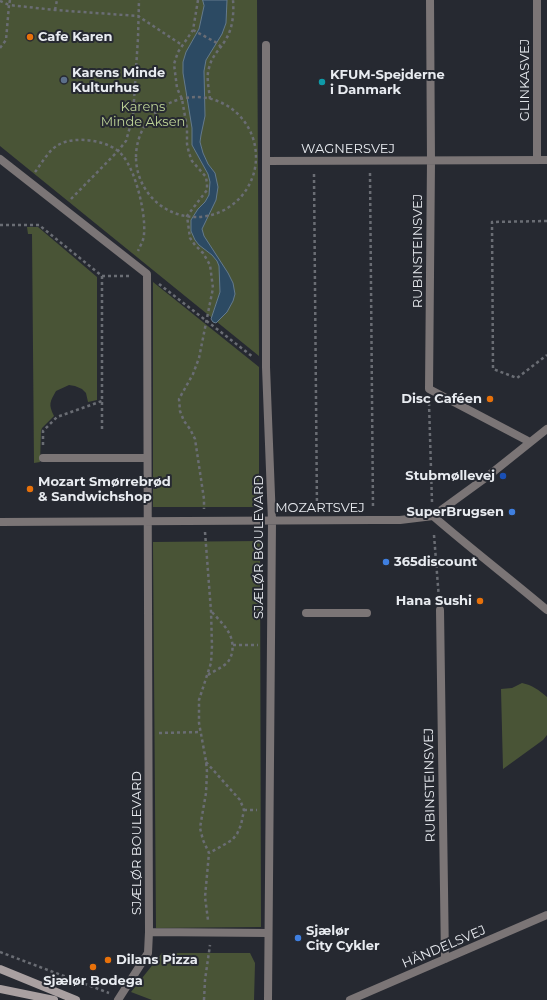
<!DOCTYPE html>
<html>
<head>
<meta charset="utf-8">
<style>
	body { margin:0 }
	canvas { display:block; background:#262931 }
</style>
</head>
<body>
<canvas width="547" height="1000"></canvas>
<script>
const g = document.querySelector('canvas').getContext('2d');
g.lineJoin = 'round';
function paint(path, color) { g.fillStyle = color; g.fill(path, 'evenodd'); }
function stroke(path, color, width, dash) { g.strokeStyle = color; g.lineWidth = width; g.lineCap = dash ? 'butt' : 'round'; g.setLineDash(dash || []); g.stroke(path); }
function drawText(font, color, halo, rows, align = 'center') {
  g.font = font + ' Montserrat,sans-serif'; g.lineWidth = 4; g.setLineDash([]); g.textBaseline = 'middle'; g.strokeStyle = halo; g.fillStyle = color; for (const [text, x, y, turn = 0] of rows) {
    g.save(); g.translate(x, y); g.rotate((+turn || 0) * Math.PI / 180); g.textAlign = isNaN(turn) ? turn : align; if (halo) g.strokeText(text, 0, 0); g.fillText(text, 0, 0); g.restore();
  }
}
const green = new Path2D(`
	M0,0H257L259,356L0,146Z
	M27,227H38L97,277V400L88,402L86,393L82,389L75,386L69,385L56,391C50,402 48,404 54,416L42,428L41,431L40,462L34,463L32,234H28Z
	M153,282L259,367V507H153Z
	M260,541L261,927L156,928L153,542Z
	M522,683C532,685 539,690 547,697V735L543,740L503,769L501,689L512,688Z
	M162,953H250L255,963L254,1000H152L131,992Z`);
const water = new Path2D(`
	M203,0H227L226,23L222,34L206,60L204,71L205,116L201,135L200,142L203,153L208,164L215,173L218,187L216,200L202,229L204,236L228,273L233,283L235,294L233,301L227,312L216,323L213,322L211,319L220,292L219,266L217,261L212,255L199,245L195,240L191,231V220L198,209L205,202L209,195L210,182L208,174L192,145V128L183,73V62L186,52L199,29L201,20L204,6Z`);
const path = new Path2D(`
	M198,0L193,30L178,52L174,64L177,88L182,99L187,128V144L189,153L192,161L206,177L207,184V190L187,216L190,238L195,245L203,253L210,265L213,288L199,358L193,374L179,399L180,411L184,421L190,429L195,439L204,499V509
	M0,1L9,5L10,0
	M55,10L57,0
	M193,30L217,43L220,46
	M0,48L6,40L9,5L55,10L138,16L182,45
	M210,99C209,89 206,77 209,68C212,55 220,50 226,39C233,28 234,12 233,0
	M35,172C42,163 48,151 58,145C75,135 111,140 123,156C136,172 146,214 144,234C144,240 140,246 138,251
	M370,173L373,508
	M314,174L317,509
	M71,199L118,151L126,141L133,116L138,38L139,0
	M547,221L492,222L493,369L517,378L547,355
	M0,225H39L102,276V430
	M102,276H129
	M159,284L253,357
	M429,403L432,502
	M43,445V431L57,417L102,401
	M205,532L211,611L212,646L211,663L199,700V723L206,761L207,772L206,793L202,816L200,828L203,840L209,853L205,897L208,920
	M434,535L439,599
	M233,645H258
	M208,675C214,671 221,668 227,663C234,655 234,642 229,633C225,625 217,618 211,611
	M159,733L201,732
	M206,762L240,800L244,810L241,825L237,834L232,840L222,846L209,853
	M244,810H257
	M0,952L109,993
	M204,1000L205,980L210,945`);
const lane = new Path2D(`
	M43,458H147
	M306,613H367`);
const street = new Path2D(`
	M430,0L431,161L429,389L530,442
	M266,45V367L272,521L268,1000
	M0,159L147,274L149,932L148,953L118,1000
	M537,160V0
	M266,161L547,160
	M433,516C470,548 509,578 547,610
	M0,522L373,520H400L433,516L488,476L547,429
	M440,610L445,959
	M149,932L268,933
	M350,1000L547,915`);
const secondary = new Path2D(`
	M0,969L76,1000
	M0,989L54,1000`);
const pathBridge = new Path2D(`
	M136 157a60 60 0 1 1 120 0a60 60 0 1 1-120 0Z`);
const markers = [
	[30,37,4,"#e8710a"],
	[64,80,4,"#5c6f8a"],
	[322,82,4,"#0f9aa8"],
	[490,399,4,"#e8710a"],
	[503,476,4,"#1a4fb4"],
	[30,489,4,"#e8710a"],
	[512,512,4,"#3f7fe0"],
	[386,562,4,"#3f7fe0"],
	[480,601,4,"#e8710a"],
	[298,938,4,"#3f7fe0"],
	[108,960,4,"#e8710a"],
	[93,967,4,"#e8710a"]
];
const poiNames = [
	["Cafe Karen",38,37],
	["Karens Minde",72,73],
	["Kulturhus",72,88],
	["KFUM-Spejderne",330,75],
	["i Danmark",330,90],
	["Disc Caféen",482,399,"right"],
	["Stubmøllevej",495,476,"right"],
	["Mozart Smørrebrød",38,482],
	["& Sandwichshop",38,497],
	["SuperBrugsen",504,512,"right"],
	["365discount",394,562],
	["Hana Sushi",472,601,"right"],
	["Sjælør",306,931],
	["City Cykler",306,946],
	["Dilans Pizza",116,960],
	["Sjælør Bodega",93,981,"center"]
];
const streetNames = [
	["GLINKASVEJ",525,80,-90],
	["WAGNERSVEJ",348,149],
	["RUBINSTEINSVEJ",418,251,-90],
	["MOZARTSVEJ",320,508],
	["SJÆLØR BOULEVARD",259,547,-90],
	["RUBINSTEINSVEJ",430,785,-91],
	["SJÆLØR BOULEVARD",137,843,-90],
	["HÄNDELSVEJ",444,947,-23]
];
const parkNames = [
	["Karens",143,107],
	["Minde Aksen",143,122]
];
paint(green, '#495436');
paint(water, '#2c4a63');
stroke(water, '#647a8d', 1);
stroke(path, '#6a6d74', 2.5, [3, 3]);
stroke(lane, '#7b7576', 8);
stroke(street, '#7b7576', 8);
stroke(secondary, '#a9a0a1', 8);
stroke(pathBridge, '#6a6d74', 2.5, [3, 3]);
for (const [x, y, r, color] of markers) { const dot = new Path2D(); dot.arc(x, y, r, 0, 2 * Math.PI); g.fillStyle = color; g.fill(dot); stroke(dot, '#262931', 1.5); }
drawText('bold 13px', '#e8ebf0', '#262931', poiNames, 'left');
drawText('13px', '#e8ebf0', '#262931', streetNames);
drawText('13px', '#bed497', '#262931', parkNames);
</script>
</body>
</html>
